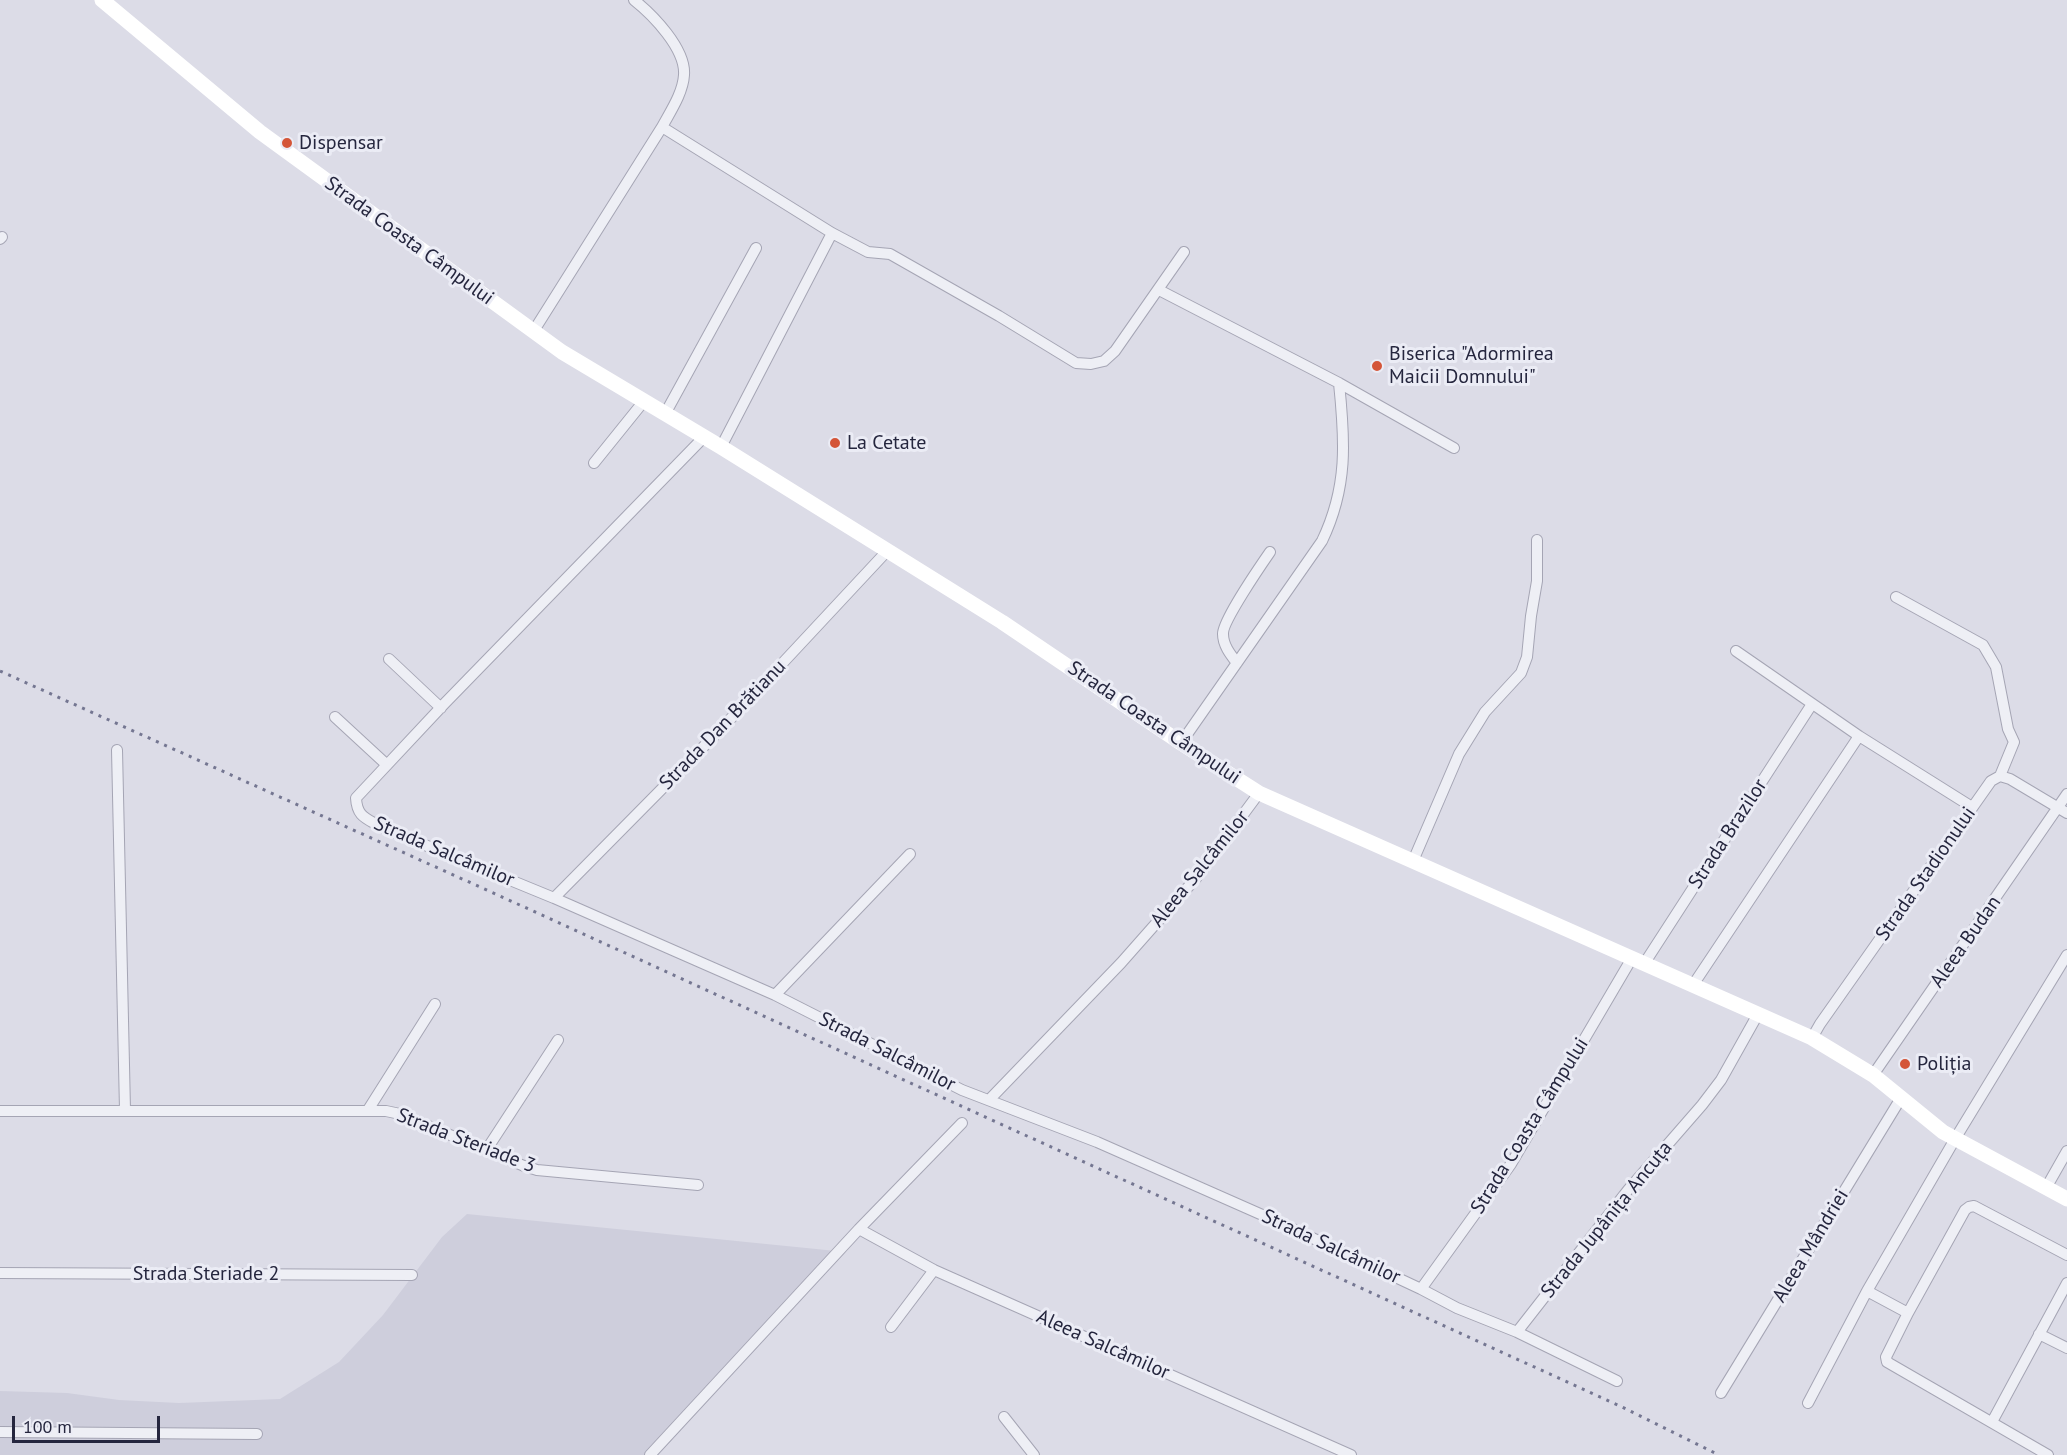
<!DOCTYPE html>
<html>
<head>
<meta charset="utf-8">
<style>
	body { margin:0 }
	#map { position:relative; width:2067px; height:1455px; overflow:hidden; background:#dcdce7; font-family:"PT Sans",sans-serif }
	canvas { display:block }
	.scale { position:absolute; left:12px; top:1416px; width:148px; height:27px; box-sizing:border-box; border:3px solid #25263e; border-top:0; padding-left:8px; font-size:18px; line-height:21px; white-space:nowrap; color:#25263e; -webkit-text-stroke:4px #ebecf5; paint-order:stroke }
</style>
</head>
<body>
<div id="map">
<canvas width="2067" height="1455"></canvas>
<div class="scale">100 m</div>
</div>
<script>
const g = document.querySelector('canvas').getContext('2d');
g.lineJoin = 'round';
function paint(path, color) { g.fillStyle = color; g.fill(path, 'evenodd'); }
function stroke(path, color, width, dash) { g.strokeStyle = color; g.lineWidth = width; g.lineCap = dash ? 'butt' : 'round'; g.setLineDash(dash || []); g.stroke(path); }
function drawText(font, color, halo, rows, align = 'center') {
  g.font = font + ' "PT Sans",sans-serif'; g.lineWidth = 6; g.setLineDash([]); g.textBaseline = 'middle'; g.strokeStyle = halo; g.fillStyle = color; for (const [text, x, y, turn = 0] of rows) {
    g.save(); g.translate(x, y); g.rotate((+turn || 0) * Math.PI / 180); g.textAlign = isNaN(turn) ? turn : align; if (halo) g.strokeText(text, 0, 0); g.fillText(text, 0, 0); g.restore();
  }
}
const built = new Path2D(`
	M467,1214L846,1252L658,1455H0V1391L67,1393L119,1400L179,1403L280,1399L339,1362L383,1315L442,1237Z`);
const street = new Path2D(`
	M662,127L832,233L868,252L890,254L999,316L1076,363L1091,364L1104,361L1115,351L1184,252
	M0,239L2,237
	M1159,290L1339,383L1454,448
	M533,332L662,127C670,112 683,93 684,75C686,49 653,15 634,0
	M665,414L756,248
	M704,437L445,703L356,798C357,817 366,818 381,827L554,898L775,995L962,1090L1097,1142L1276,1221L1421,1289L1457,1308L1517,1332
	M721,447L832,233
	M594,463L644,401
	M1896,597L1983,645L1996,667L2008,729L2014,742L2000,776
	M1736,651L1859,736
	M389,659L441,708
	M1237,663C1230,654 1223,645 1223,634C1222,622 1261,565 1270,552
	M335,717L387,765
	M1181,743L1322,541C1348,487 1345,441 1339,383
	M117,750L125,1110
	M1413,861L1459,754L1485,712L1521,673L1527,657L1531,616L1537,581V540
	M554,898L722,728L888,550
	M1644,964L1812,704
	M1693,985L1859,736L1972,807
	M775,995L910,854
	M1812,1038L1820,1024L1991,781L2000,776L2010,779L2067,813
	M1873,1075L2067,794
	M990,1099L1121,963L1197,877L1259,793
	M368,1110L435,1004
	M0,1111H386L400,1114L524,1166L537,1170L698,1185
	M487,1149L558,1040
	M2046,1188L2067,1151
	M859,1229L934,1270L1351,1455
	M0,1273L412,1275
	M1421,1289L1511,1164L1632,958
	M1867,1291L1908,1313L1965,1210L1969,1207L1974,1206L2067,1255
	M1908,1313L1886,1357L1887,1362L2048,1455
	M891,1327L934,1270
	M2039,1334L2067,1348
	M1617,1381L1517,1332L1628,1190L1702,1105L1721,1080L1758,1014
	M1721,1393L1901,1098
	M1808,1403L1867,1291L1955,1139L2067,955
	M1004,1417L1034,1455
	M1992,1422L2067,1283
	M0,1432L257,1434
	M650,1455L859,1229L962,1123`);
const secondary = new Path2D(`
	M102,0L260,132L562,352L721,447L1002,622L1181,743L1259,793L1812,1038L1873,1075L1943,1132L2067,1199`);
const rail = new Path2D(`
	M0,671L489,891L1620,1406L1719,1455`);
const markers = [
	[287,143,6,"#d45538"],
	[1377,366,6,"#d45538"],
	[835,443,6,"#d45538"],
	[1905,1064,6,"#d45538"]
];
const poiNames = [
	["Dispensar",299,143],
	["Biserica \"Adormirea",1389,354],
	["Maicii Domnului\"",1389,377],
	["La Cetate",847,443],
	["Poliția",1917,1064]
];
const streetNames = [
	["Strada Coasta Câmpului",409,241,36],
	["Strada Coasta Câmpului",1154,723,34],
	["Strada Dan Brătianu",723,725,-46],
	["Strada Brazilor",1728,834,-57],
	["Strada Salcâmilor",444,852,23],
	["Aleea Salcâmilor",1200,869,-51],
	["Strada Stadionului",1926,874,-55],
	["Aleea Budan",1966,942,-55],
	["Strada Salcâmilor",887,1052,27],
	["Strada Coasta Câmpului",1530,1126,-58],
	["Strada Steriade 3",466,1141,21],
	["Strada Jupânița Ancuța",1607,1220,-51],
	["Aleea Mândriei",1811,1246,-59],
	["Strada Salcâmilor",1331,1247,25],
	["Strada Steriade 2",206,1274],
	["Aleea Salcâmilor",1103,1345,24]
];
paint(built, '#cecedc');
stroke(street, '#a5a5b4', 12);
stroke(street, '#eeeff5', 10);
stroke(secondary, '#fff', 15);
stroke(rail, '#747691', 3, [3, 6]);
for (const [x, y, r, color] of markers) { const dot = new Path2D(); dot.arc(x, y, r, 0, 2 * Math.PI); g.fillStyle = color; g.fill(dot); stroke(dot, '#ebecf5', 2); }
drawText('20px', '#25263e', '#ebecf5', poiNames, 'left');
drawText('20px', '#25263e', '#ebecf5', streetNames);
</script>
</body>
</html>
